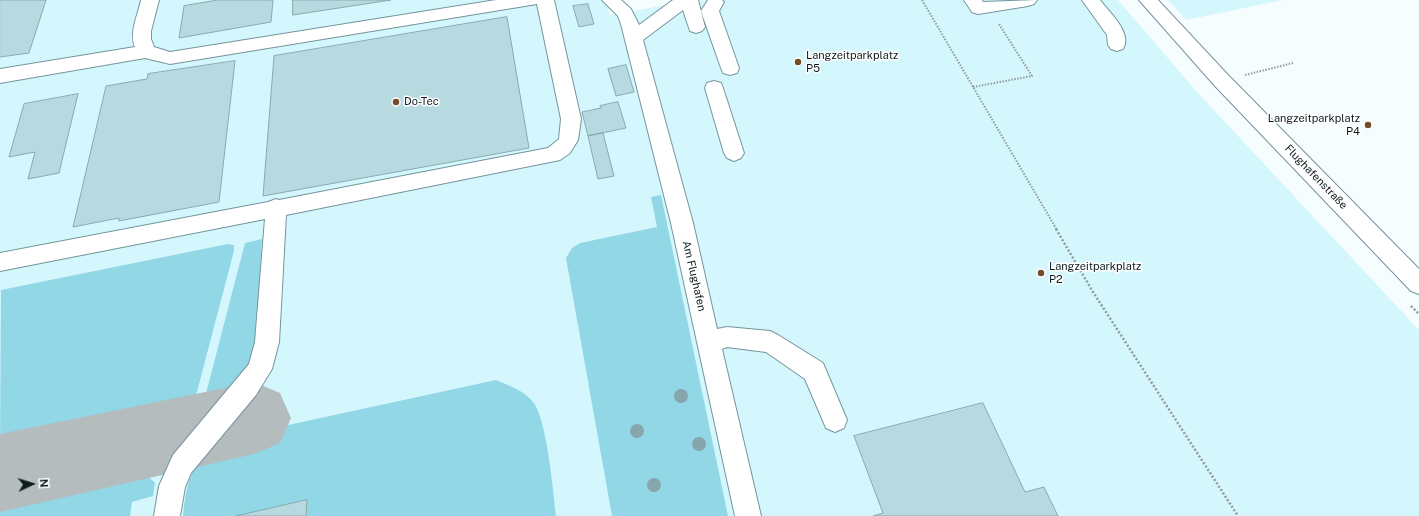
<!DOCTYPE html>
<html>
<head>
<meta charset="utf-8">
<style>
	body { margin:0 }
	#map { position:relative; width:1419px; height:516px; overflow:hidden; background:#f6fdfe; font-family:"Public Sans",sans-serif }
	canvas { display:block }
	.north { position:absolute; left:12px; top:464px; width:40px; height:40px; -webkit-text-stroke:3px #fff; paint-order:stroke; rotate:86deg; font-size:11px; font-weight:700; line-height:16px; text-align:center; color:#0f1c1e }
	.north::after { content:''; display:block; margin:auto; width:14px; height:18px; background:#0f1c1e; clip-path:polygon(50% 0,100% 100%,50% 72%,0 100%) }
</style>
</head>
<body>
<div id="map">
<canvas width="1419" height="516"></canvas>
<div class="north">N</div>
</div>
<script>
const g = document.querySelector('canvas').getContext('2d');
g.lineJoin = 'round';
function paint(path, color) { g.fillStyle = color; g.fill(path, 'evenodd'); }
function stroke(path, color, width, dash) { g.strokeStyle = color; g.lineWidth = width; g.lineCap = dash ? 'butt' : 'round'; g.setLineDash(dash || []); g.stroke(path); }
function drawText(font, color, halo, rows, align = 'center') {
  g.font = font + ' "Public Sans",sans-serif'; g.lineWidth = 3; g.setLineDash([]); g.textBaseline = 'middle'; g.strokeStyle = halo; g.fillStyle = color; for (const [text, x, y, turn = 0] of rows) {
    g.save(); g.translate(x, y); g.rotate((+turn || 0) * Math.PI / 180); g.textAlign = isNaN(turn) ? turn : align; if (halo) g.strokeText(text, 0, 0); g.fillText(text, 0, 0); g.restore();
  }
}
const built = new Path2D(`
	M0,0H606L610,15L695,0H1118L1197,92L1419,330V516H0Z
	M1168,0H1283L1186,20Z`);
const green = new Path2D(`
	M661,195L728,516H612L566,258L572,248L580,243L657,227L651,197Z
	M262,239L256,340L247,368L231,387L210,403L203,405L245,243Z
	M228,244L234,245V251L194,403L190,408L0,450L1,290Z
	M496,380C510,386 523,390 533,402C547,419 553,491 556,516H183C187,477 191,468 219,440Z
	M131,471L147,475L155,483L153,496L132,502L130,516H0V501Z`);
const taxiway = new Path2D(`
	M254,382L280,393L291,418L280,443L254,454L0,512V434Z`);
const building = new Path2D(`
	M0,0H46L29,53L0,57Z
	M218,0H273L271,22L179,38L184,6Z
	M293,0H391L293,15Z
	M588,4L594,24L579,27L573,6Z
	M507,17L529,148L263,196L274,56Z
	M235,61L219,202L119,221V218L73,227L106,86L147,79L148,74Z
	M626,65L634,92L616,96L608,69Z
	M78,94L59,173L28,179L35,152L9,157L24,104Z
	M618,102L626,128L588,136L582,112L601,108L600,106Z
	M603,133L614,176L598,179L588,136Z
	M983,403L1025,492L1044,487L1058,516H873L883,513L854,436Z
	M307,500L306,516H236Z`);
const pathFar1 = new Path2D(`
	M922,0L1057,230
	M1245,75L1293,63
	M973,87L1032,76L999,24`);
const path = new Path2D(`
	M1056,229L1093,292L1238,516
	M1411,306L1419,314`);
const minor = new Path2D(`
	M141,0H159L151,31V39L154,47L170,52L496,0H554L581,119L578,140L570,153L560,160L286,215L279,342L272,369L256,395L191,473L185,487L180,516H154L159,486L173,455L249,364L255,342L265,219L0,271V253L268,202L276,199L279,200L548,148L559,139L561,119L537,4L170,64L145,58L0,83V69L135,47C129,32 138,15 141,0Z
	M602,0H621L631,9L639,25L673,0H698L705,27L702,31L696,33L690,31L683,10L643,40L693,223L717,329L727,327L770,331L778,335L823,363L847,420L844,428L835,432L826,428L805,379L766,352L727,347L722,349L761,516H735L671,223L621,24L618,16Z
	M708,0H722L724,2L719,11L739,68L737,73L730,75L723,73L721,68L701,11Z
	M964,0H982L983,2L1037,0L1034,4L1028,6L978,14L972,12Z
	M1082,0H1100C1109,12 1133,33 1123,49L1117,51L1111,49L1108,45L1107,35Z
	M1139,0H1158L1229,76L1419,269V294L1411,291L1215,86Z
	M714,81L721,83L723,88L744,153L741,158L734,161L727,158L724,153L705,88L707,83Z`);
const trees = [
	[681,396],
	[637,431],
	[699,444],
	[654,485]
];
const markers = [
	[798,62,4,"#734c2a"],
	[396,102,4,"#734c2a"],
	[1368,125,4,"#734c2a"],
	[1041,273,4,"#734c2a"]
];
const poiNames = [
	["Langzeitparkplatz",806,56],
	["P5",806,69],
	["Do-Tec",404,102],
	["Langzeitparkplatz",1360,119,"right"],
	["P4",1360,132,"right"],
	["Langzeitparkplatz",1049,267],
	["P2",1049,280]
];
const streetNames = [
	["Flughafenstraße",1316,177,46],
	["Am Flughafen",694,276,77]
];
paint(built, '#d4f7fe');
paint(green, '#92d7e5');
paint(taxiway, '#b4bcbe');
paint(building, '#b7d9e0');
stroke(building, '#89aab0', 1);
stroke(minor, '#74959b', 2);
stroke(pathFar1, '#919a9c', 2, [1.5, 1.5]);
stroke(path, '#919a9c', 2.5, [2, 2]);
paint(minor, '#fff');
g.fillStyle = '#86a6ac';
for (const [x, y] of trees) { g.beginPath(); g.arc(x, y, 7, 0, 2 * Math.PI); g.fill(); }
for (const [x, y, r, color] of markers) { const dot = new Path2D(); dot.arc(x, y, r, 0, 2 * Math.PI); g.fillStyle = color; g.fill(dot); stroke(dot, '#fff', 1.5); }
drawText('11px', '#0f1c1e', '#fff', poiNames, 'left');
drawText('11px', '#0f1c1e', '#fff', streetNames);
</script>
</body>
</html>
